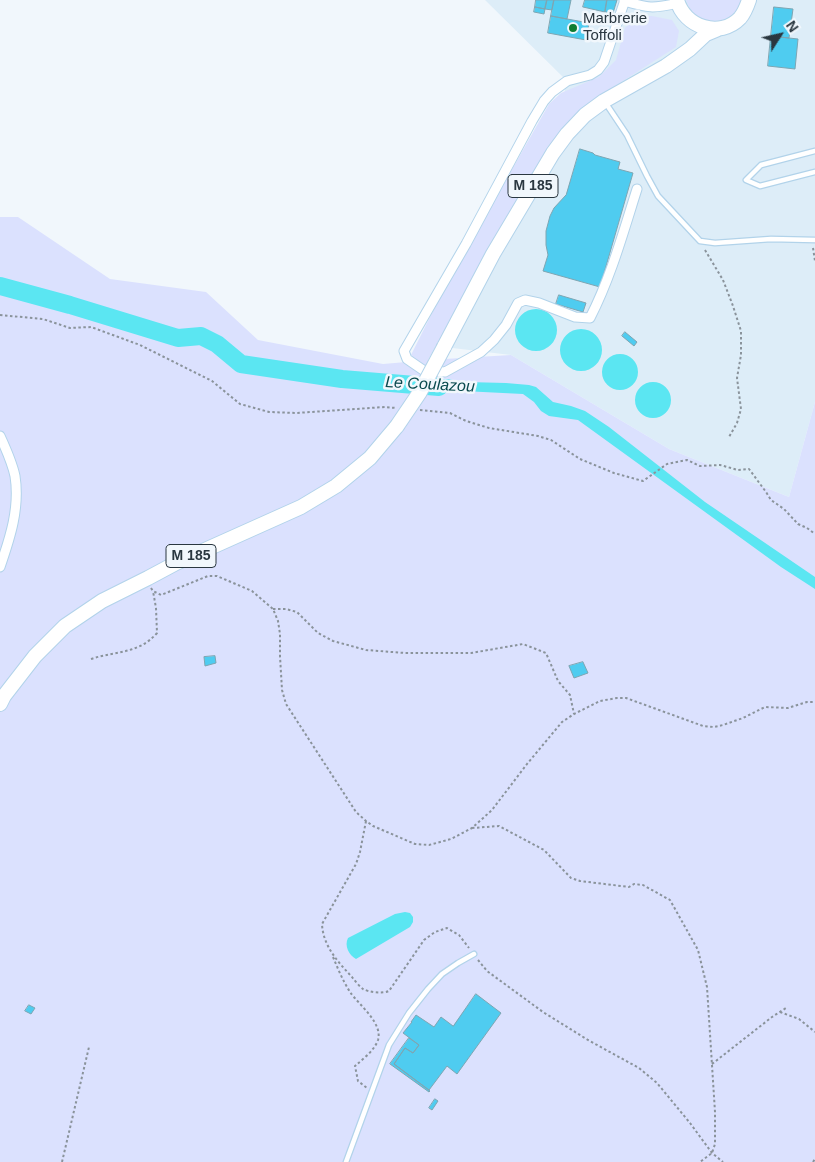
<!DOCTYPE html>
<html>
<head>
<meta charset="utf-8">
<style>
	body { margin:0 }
	#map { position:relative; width:815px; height:1162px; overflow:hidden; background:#f1f7fc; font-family:Helvetica,sans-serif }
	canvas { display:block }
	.north { position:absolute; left:755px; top:10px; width:50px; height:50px; -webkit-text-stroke:4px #f1f7fc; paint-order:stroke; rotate:55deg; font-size:14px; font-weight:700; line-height:20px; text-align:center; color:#2a3740 }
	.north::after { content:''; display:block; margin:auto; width:18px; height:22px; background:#2a3740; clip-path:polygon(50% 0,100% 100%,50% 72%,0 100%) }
</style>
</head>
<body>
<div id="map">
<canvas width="815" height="1162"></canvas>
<div class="north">N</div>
</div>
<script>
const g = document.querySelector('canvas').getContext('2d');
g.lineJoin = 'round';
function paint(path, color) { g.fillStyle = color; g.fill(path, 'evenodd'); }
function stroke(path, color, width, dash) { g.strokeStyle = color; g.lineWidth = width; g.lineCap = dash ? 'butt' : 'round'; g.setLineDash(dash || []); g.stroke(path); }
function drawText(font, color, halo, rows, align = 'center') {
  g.font = font + ' Helvetica,sans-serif'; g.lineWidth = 5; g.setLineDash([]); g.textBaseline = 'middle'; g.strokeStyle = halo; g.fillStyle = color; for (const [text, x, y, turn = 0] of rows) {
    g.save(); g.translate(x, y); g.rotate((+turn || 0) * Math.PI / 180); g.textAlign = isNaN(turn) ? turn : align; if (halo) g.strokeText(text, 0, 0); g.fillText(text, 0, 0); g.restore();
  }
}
const built = new Path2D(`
	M485,0H815V402L789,497L669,449L511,355L444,347L548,160L567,81Z`);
const green = new Path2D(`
	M686,0H742C733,28 695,28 686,0Z
	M637,16H652L672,20L679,31L676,47L604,93L561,134L545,153L428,360L511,355L669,449L789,497L815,402V1162H0V217H18L110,279L206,292L258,340L383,364L418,361L411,355L441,295L549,104L561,93L599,77L616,60L625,28Z`);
const water = new Path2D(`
	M515 330a21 21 0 1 1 42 0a21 21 0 1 1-42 0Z
	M560 350a21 21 0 1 1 42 0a21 21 0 1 1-42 0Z
	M602 372a18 18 0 1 1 36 0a18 18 0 1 1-36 0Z
	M430,379H446L466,382L506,383L529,385L536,387L553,402L571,406L585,411L609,427L705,502L815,577V589L781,567L578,420L549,416L541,411L534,402L523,394L463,391L434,393L421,392Z
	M635 400a18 18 0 1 1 36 0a18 18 0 1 1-36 0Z
	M405,912L410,913L413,917V922L410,927L356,959C349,955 344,946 348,938L395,914Z`);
const river = new Path2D(`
	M0,286L70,305L178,338L201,336L217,344L241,364L342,379L439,387`);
const building = new Path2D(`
	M536,0H547L545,9L535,7Z
	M547,0H554L552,10L545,9Z
	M554,0H571L567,19L551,16Z
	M585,0H607L605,12L583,7Z
	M607,0H617L613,13L605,12Z
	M535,7L545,9L544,14L534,12Z
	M774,7L793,9L789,38L771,36Z
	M551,16L589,23L586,40L548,33Z
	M771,36L798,39L795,69L768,66Z
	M580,149L593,153L595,155L620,162L618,169L633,173L600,287L543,271L548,255L546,245V231L550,216L554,208L566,195Z
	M559,295L586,303L583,312L556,304Z
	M625,332L637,342L634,346L622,336Z
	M215,656L216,663L205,666L204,657Z
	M583,662L588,673L574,678L569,666Z
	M476,994L501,1013L457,1074L447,1066L429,1090L394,1064L405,1048L413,1053L419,1045L403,1033L412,1022H411L416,1015L434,1027L441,1017L453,1026Z
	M29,1005L35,1008L31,1014L25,1011Z
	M409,1038L419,1045L413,1053L405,1048L394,1064L430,1091L429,1092L390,1064Z
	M435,1099L438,1101L432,1110L429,1108Z`);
const path = new Path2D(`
	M813,248L815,261
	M705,250L723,280L733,306L741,331V355L737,378L741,409L737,423L729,437
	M0,315L43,319L70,328L91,327L140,345L212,381L240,404L269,412L296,413L385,407L396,408
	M420,410L450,413L466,421L489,428L538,436L551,440L580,459L614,473L643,481L667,464L687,460L700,466L720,465L738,470L749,469L766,492L771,500L784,509L798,524L807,528L815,534
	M151,588L153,591L161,595L208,576H217L252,591L273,609L278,621L280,634V656L282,690L286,704L356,812L366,821L373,826L415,844L429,845L451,839L472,828L492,810L527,764L562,722L574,714L600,701L617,698H626L703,726L714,727L723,725L743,718L765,707L788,708L807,702H815
	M273,609H286L297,612L318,633L333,641L366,650L405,653H471L523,644L546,653L558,681L570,695L574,714
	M91,659C115,651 139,654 157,633L156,608L153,591
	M366,821L360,852L356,864L322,924C323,946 338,962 352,977C355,981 359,986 363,989C369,992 382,994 389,991L424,940L435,932L447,928L459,935L469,948
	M472,828L499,826L544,850L571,878L580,881L629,887L634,884L643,885L670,900L698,950L707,987L715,1112V1144L712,1153L700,1162
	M333,957C338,969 343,981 350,992C359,1005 383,1023 378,1040C374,1051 363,1059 355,1066L358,1081L367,1088
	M478,960L487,971L543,1012L588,1040L639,1068L657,1083L690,1123L712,1153L723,1162
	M780,1012L799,1019L815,1032
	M712,1064L772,1017L786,1008
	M62,1162L89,1047
	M813,1162L815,1159`);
const lane = new Path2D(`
	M605,102L627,135L647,176L658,196L700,241L715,243L771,239L815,240
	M815,151L761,165L746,180L760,186L815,172
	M346,1162L389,1045L409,1013L428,989L442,974L458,963L474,954`);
const street = new Path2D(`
	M625,0L604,62L598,70L590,75L567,81L552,92L544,101L532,121L466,244L404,351L407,359L423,370L445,372L481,352L494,340L506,325L518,303L525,300L539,303L575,317L590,318C611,277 623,233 637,189
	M624,1C648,8 653,9 678,3
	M0,436C6,449 12,462 15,476C20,508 10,538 0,567`);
const primary = new Path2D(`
	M677,0C684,27 720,39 740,18C745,12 747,6 749,0
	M444,347L493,254L553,153L567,134L585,115L604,101L666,66L690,49L706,34L718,29
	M0,704L4,696L35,656L65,626L102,601L148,578L176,563L301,507L336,486L370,458L397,426`);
const primaryBridge = new Path2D(`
	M397,426L420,392L444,347`);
const markers = [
	[573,28,5,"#0e7d32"]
];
const shields = [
	[533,186,50],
	[191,556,50]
];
const shieldNames = [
	["M 185",533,186],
	["M 185",191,556]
];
const poiNames = [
	["Marbrerie",583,19],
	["Toffoli",583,36]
];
const waterNames = [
	["Le Coulazou",430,385,3]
];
paint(built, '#ddedf8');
paint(green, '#dbe1fe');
paint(water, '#5be6f2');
stroke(river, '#5be6f2', 18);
paint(building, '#4fccf0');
stroke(building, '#7ea6b3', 1);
stroke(lane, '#b2d3ea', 7);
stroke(street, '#b2d3ea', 11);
stroke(primary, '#b2d3ea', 16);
stroke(path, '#8a939b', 2, [2.5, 2.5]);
stroke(lane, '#fff', 4.5);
stroke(street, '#fff', 9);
stroke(primary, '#fff', 14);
stroke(primaryBridge, '#b2d3ea', 16, []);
stroke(primaryBridge, '#fff', 14);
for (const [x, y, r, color] of markers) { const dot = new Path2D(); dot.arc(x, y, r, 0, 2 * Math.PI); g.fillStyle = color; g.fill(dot); stroke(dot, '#f1f7fc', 2); }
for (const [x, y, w] of shields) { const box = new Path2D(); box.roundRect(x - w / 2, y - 11.5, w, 23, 4); g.fillStyle = '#f1f7fc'; g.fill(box); stroke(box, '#2a3740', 1); }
drawText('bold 14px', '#2a3740', null, shieldNames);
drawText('15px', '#2a3740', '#f1f7fc', poiNames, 'left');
drawText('italic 16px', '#0a4a4f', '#f1f7fc', waterNames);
</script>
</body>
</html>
